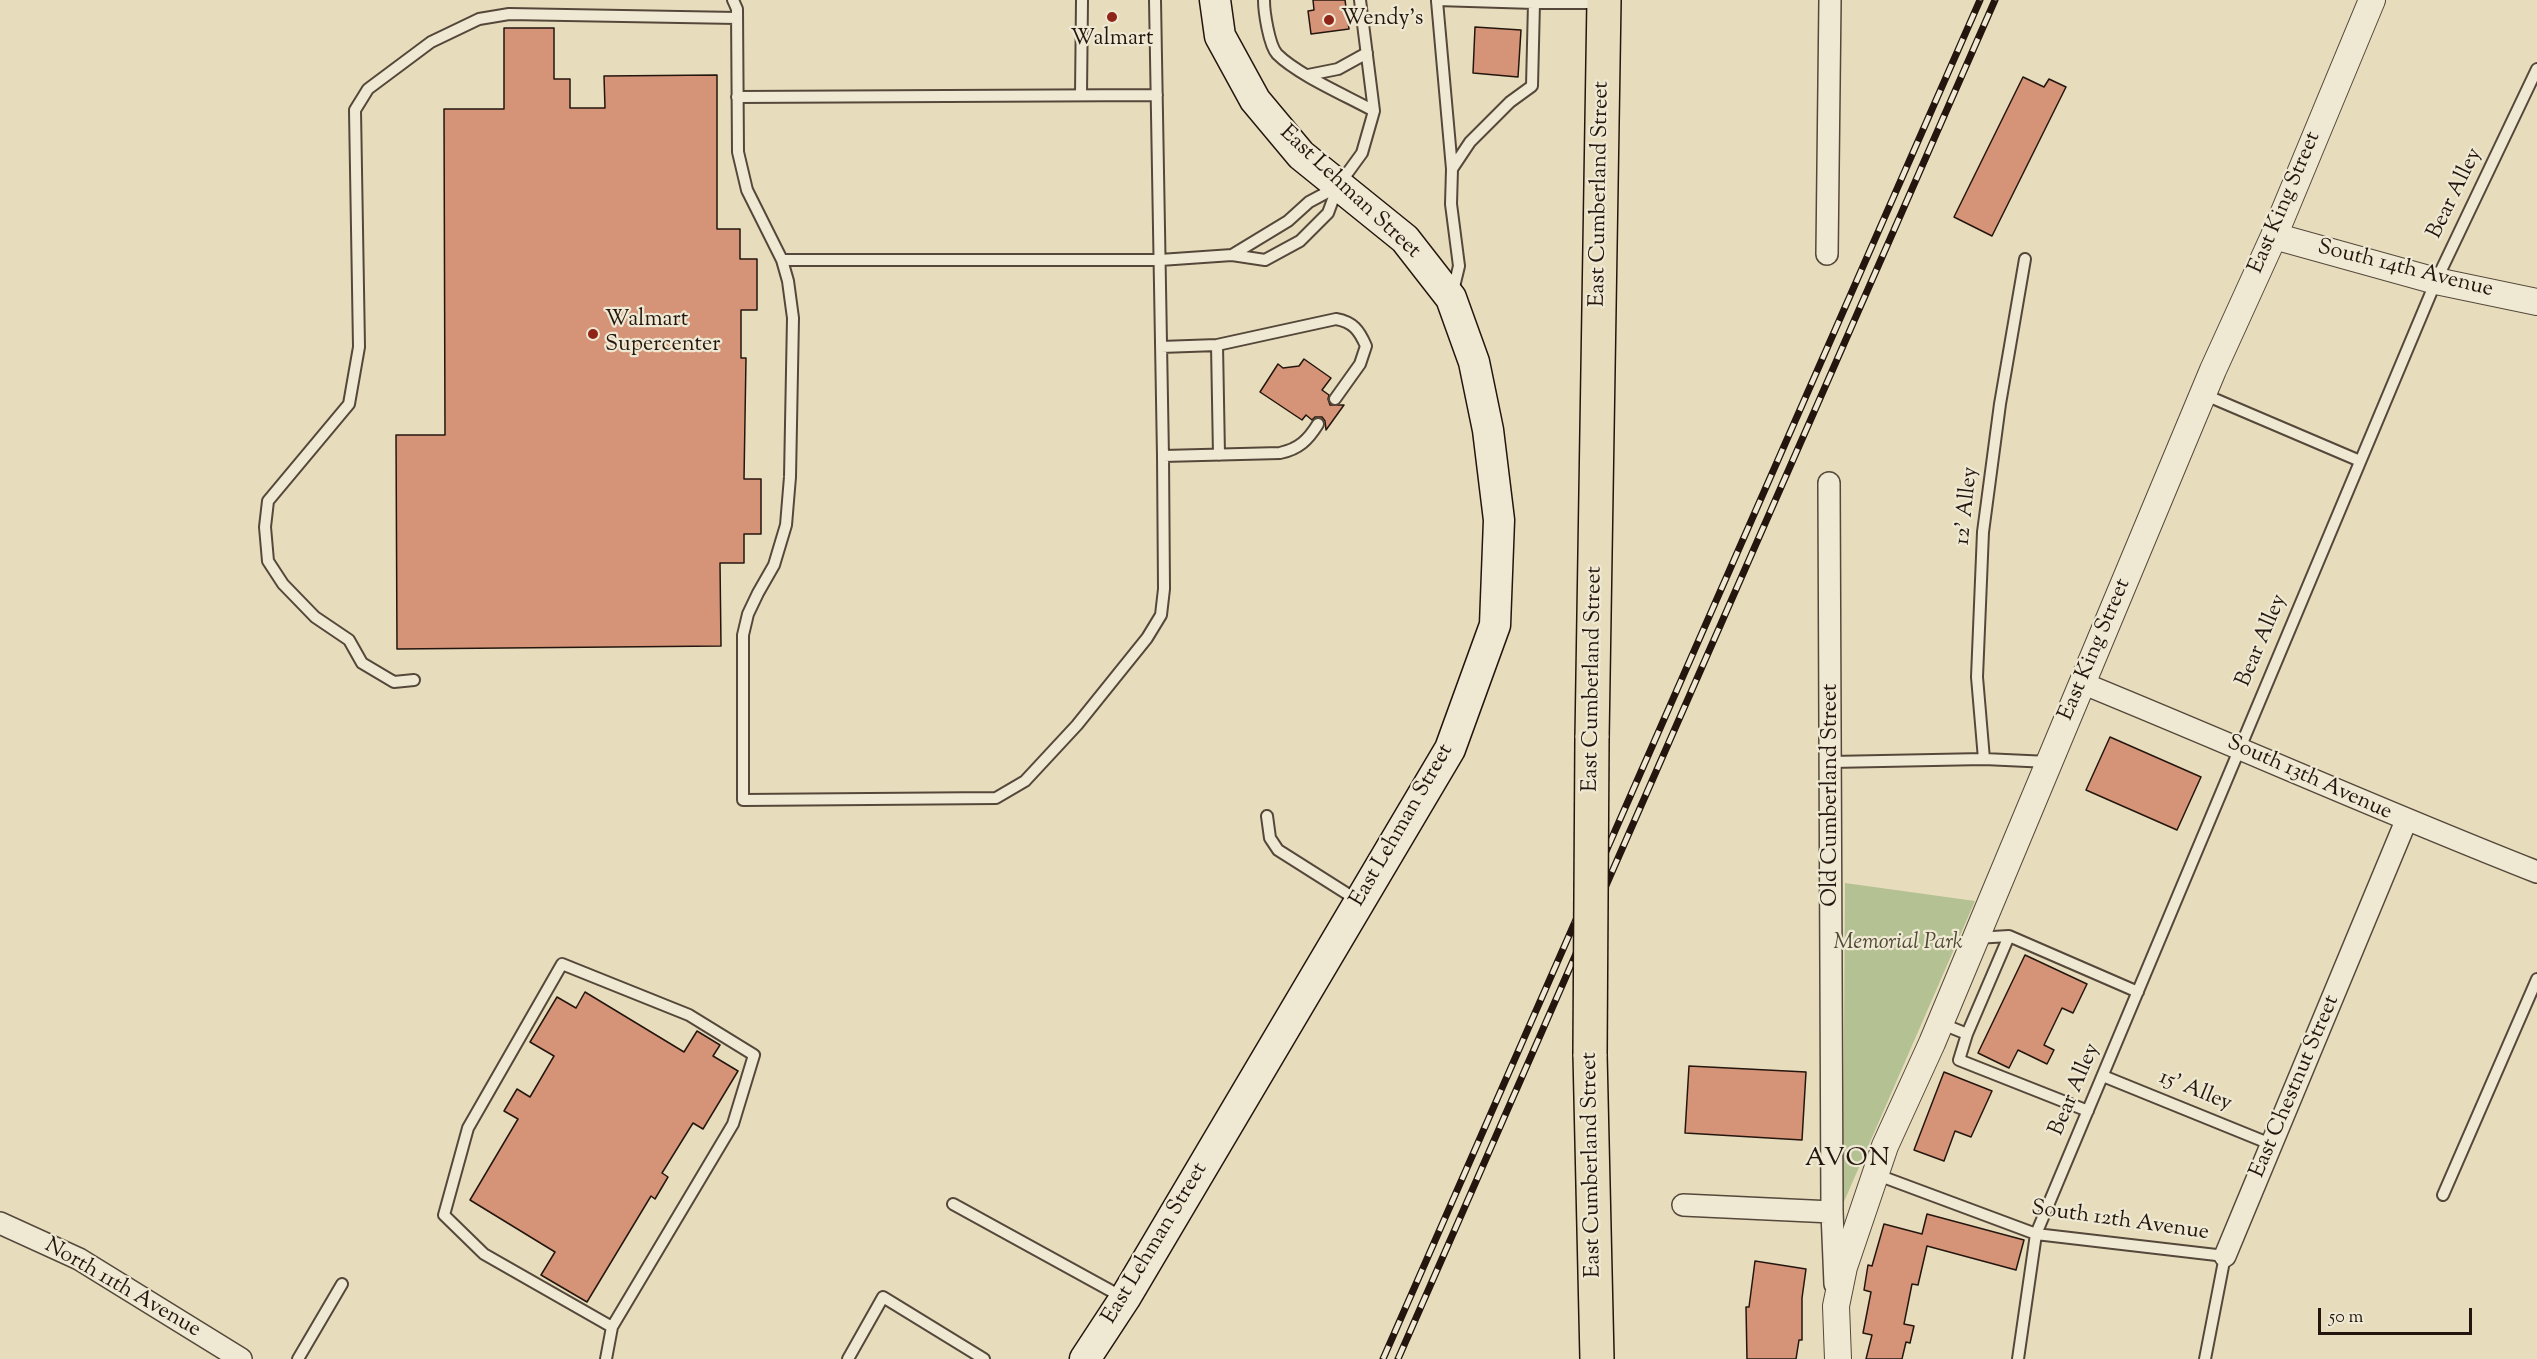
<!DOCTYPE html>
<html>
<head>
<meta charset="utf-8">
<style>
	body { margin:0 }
	#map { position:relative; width:2537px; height:1359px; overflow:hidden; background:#e7ddbd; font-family:"Sorts Mill Goudy",serif }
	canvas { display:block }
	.scale { position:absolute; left:2318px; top:1308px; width:154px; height:27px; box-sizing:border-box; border:3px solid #24160e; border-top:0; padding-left:8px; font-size:18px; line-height:21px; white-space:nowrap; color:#24160e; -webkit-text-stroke:4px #efe9d4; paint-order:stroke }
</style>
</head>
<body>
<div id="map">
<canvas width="2537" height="1359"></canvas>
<div class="scale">50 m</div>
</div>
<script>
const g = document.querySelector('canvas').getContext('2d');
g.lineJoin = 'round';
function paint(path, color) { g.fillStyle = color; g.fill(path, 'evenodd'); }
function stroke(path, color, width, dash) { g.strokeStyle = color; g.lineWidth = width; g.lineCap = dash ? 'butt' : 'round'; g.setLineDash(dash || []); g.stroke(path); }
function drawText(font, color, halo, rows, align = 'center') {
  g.font = font + ' "Sorts Mill Goudy",serif'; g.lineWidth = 4.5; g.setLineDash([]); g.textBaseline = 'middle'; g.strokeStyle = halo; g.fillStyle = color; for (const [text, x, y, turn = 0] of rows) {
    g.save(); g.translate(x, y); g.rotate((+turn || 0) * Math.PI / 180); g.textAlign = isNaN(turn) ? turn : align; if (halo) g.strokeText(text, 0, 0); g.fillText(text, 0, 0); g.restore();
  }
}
const green = new Path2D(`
	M1845,883L1975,901L1843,1204Z`);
const building = new Path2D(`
	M1313,0H1345L1349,29L1311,34L1308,11L1314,10Z
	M1475,27L1521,30L1518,77L1473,73Z
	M504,28H554V79H570V108H605L604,76L717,75V229H740V259H757V310H741V358H746L744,479H761V534H744V563H720L721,646L397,649L396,435H445L444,109H504Z
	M2023,77L2044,87L2049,79L2066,87L1992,236L1954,217Z
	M1304,359L1331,378L1322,390L1329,395L1328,399L1330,405H1344L1326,430L1325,421L1322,417H1315L1312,420L1306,415L1302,420L1260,392L1278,364L1283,368L1299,366Z
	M2110,737L2201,777L2177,830L2086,790Z
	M2025,955L2087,984L2073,1013L2062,1008L2044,1045L2054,1050L2047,1064L2018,1050L2009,1068L1978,1053Z
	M585,992L684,1052L697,1031L720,1045L713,1056L738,1071L703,1129L693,1123L662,1173L668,1177L655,1199L651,1196L587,1302L541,1275L555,1252L470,1200L518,1119L504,1111L517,1089L530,1097L554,1056L530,1042L557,997L576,1008Z
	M1689,1066L1806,1072L1802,1140L1685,1133Z
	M1944,1072L1992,1091L1971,1137L1955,1131L1944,1161L1914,1150Z
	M1927,1214L2024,1240L2016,1270L1927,1246L1918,1285L1912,1284L1904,1324L1914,1326L1910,1343L1906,1342L1902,1359H1866L1872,1335L1863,1333L1871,1292L1864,1290L1868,1265L1872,1266L1884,1224L1922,1234Z
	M1755,1261L1806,1269L1802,1298V1340H1799L1796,1359H1747L1746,1307H1749Z`);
const service = new Path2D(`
	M733,0L737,9L738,152L747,190L782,260L788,281L793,318L790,477L786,525L774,565L758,593L748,614L743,635V800L996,798L1025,781L1077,725L1147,638L1161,615L1164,589L1163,456L1155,0
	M1264,0C1264,12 1269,45 1277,54C1298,75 1347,96 1374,111
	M1437,0L1534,3
	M1437,1L1452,169
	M1308,75L1338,69L1367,53
	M1081,95L1082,0
	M737,97L1157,95
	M1232,255L1288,221L1309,202L1337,187
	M782,260H1160L1232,255L1265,260L1300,241L1328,213L1338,186L1362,153L1374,111L1360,0
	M1453,291L1459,266L1451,204L1452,169L1470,142L1510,102L1532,86L1534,3H1600
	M1217,345L1219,455
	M1161,347L1217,345L1336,319C1353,322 1359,330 1366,346L1360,364L1335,399
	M2203,394L2360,461
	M1163,456L1280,453C1299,449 1308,440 1318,424
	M414,680L394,682L362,663L349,640L315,617L283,584L268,561L265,527L268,501L349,404L359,347L355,110L368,89L431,42L479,19L509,14L737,18
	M1984,759L1977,677L1983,532L2000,404L2025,259
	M1831,762L1984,759L2049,762
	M1267,816L1270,838L1278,850L1357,900
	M2009,936L2138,992
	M1940,1023L1967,1034L2009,936L1976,938
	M1967,1034L1959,1060L2088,1111
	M2103,1076L2273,1145
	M1875,1174L2036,1234L2225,1256L2205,1359
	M2443,1195L2537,979
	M953,1204L1124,1298
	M298,1359L342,1284
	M606,1359L612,1327L733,1124L754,1055L689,1015L562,964L468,1128L444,1215L484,1254L612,1327
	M848,1359L883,1297L984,1359
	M2018,1359L2036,1234L2436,281L2537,69`);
const minor = new Path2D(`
	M1827,254L1830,0
	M1829,483L1832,1212L1835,1284
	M2082,683C2234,745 2384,812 2537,872
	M1683,1205L1832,1212
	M0,1223L79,1259L241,1359
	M2225,1256L2406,821`);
const tertiary = new Path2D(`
	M2274,236L2436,281L2537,302
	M1838,1359L1836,1306L1844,1267L1885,1146L1932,1043L2213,370L2274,236L2372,0`);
const secondary = new Path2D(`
	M1085,1359L1125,1298L1450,749L1495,625L1499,520L1488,430L1474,362L1451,298L1405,239L1301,155L1255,100L1220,36L1215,0`);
const trunk = new Path2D(`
	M1592,738L1604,0
	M1590,1054L1597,1359`);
const rail = new Path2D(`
	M1383,1359L1980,0
	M1398,1359L1995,0`);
const trunkBridge = new Path2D(`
	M1590,1054L1592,738`);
const markers = [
	[1112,17,6,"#8f2418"],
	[1329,20,6,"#8f2418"],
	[593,334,6,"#8f2418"]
];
const poiNames = [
	["Wendy's",1341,20],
	["Walmart",1112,40,"center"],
	["Walmart",605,321],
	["Supercenter",605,346]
];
const streetNames = [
	["East Lehman Street",1349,193,43],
	["East Cumberland Street",1601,194,-89],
	["Bear Alley",2456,194,-64],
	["East King Street",2286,203,-67],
	["South 14th Avenue",2405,270,14],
	["12' Alley",1968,506,-84],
	["Bear Alley",2263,641,-67],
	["East King Street",2096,650,-67],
	["East Cumberland Street",1594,679,-89],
	["South 13th Avenue",2309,779,24],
	["Old Cumberland Street",1832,795,-90],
	["East Lehman Street",1403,826,-60],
	["East Chestnut Street",2296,1087,-67],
	["Bear Alley",2076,1090,-67],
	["15' Alley",2195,1092,22],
	["East Cumberland Street",1593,1165,-91],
	["South 12th Avenue",2120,1222,8],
	["East Lehman Street",1156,1244,-59],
	["North 11th Avenue",122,1289,30]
];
const parkNames = [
	["Memorial Park",1898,944]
];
const quarterNames = [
	["AVON",1848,1161]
];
paint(green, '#b4c192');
paint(building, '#d59478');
stroke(building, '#24160e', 1.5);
stroke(service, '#55483a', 14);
stroke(minor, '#55483a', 24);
stroke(tertiary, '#55483a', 28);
stroke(secondary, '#24160e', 33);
stroke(trunk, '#24160e', 36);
stroke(service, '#efe9d4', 10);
stroke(minor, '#efe9d4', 21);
stroke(tertiary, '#efe9d4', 26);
stroke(secondary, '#efe9d4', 30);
stroke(trunk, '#e7ddbd', 33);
stroke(rail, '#24160e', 7);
stroke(rail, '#efe9d4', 4.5, [14]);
stroke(trunkBridge, '#24160e', 36, []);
stroke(trunkBridge, '#e7ddbd', 33);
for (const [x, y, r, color] of markers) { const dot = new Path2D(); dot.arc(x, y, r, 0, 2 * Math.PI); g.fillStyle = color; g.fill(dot); stroke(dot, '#efe9d4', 2); }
drawText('22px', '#24160e', '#efe9d4', poiNames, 'left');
drawText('22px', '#24160e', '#efe9d4', streetNames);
drawText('italic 22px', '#4f4936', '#efe9d4', parkNames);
g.letterSpacing = '1.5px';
drawText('26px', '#24160e', '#efe9d4', quarterNames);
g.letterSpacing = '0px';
</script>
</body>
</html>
